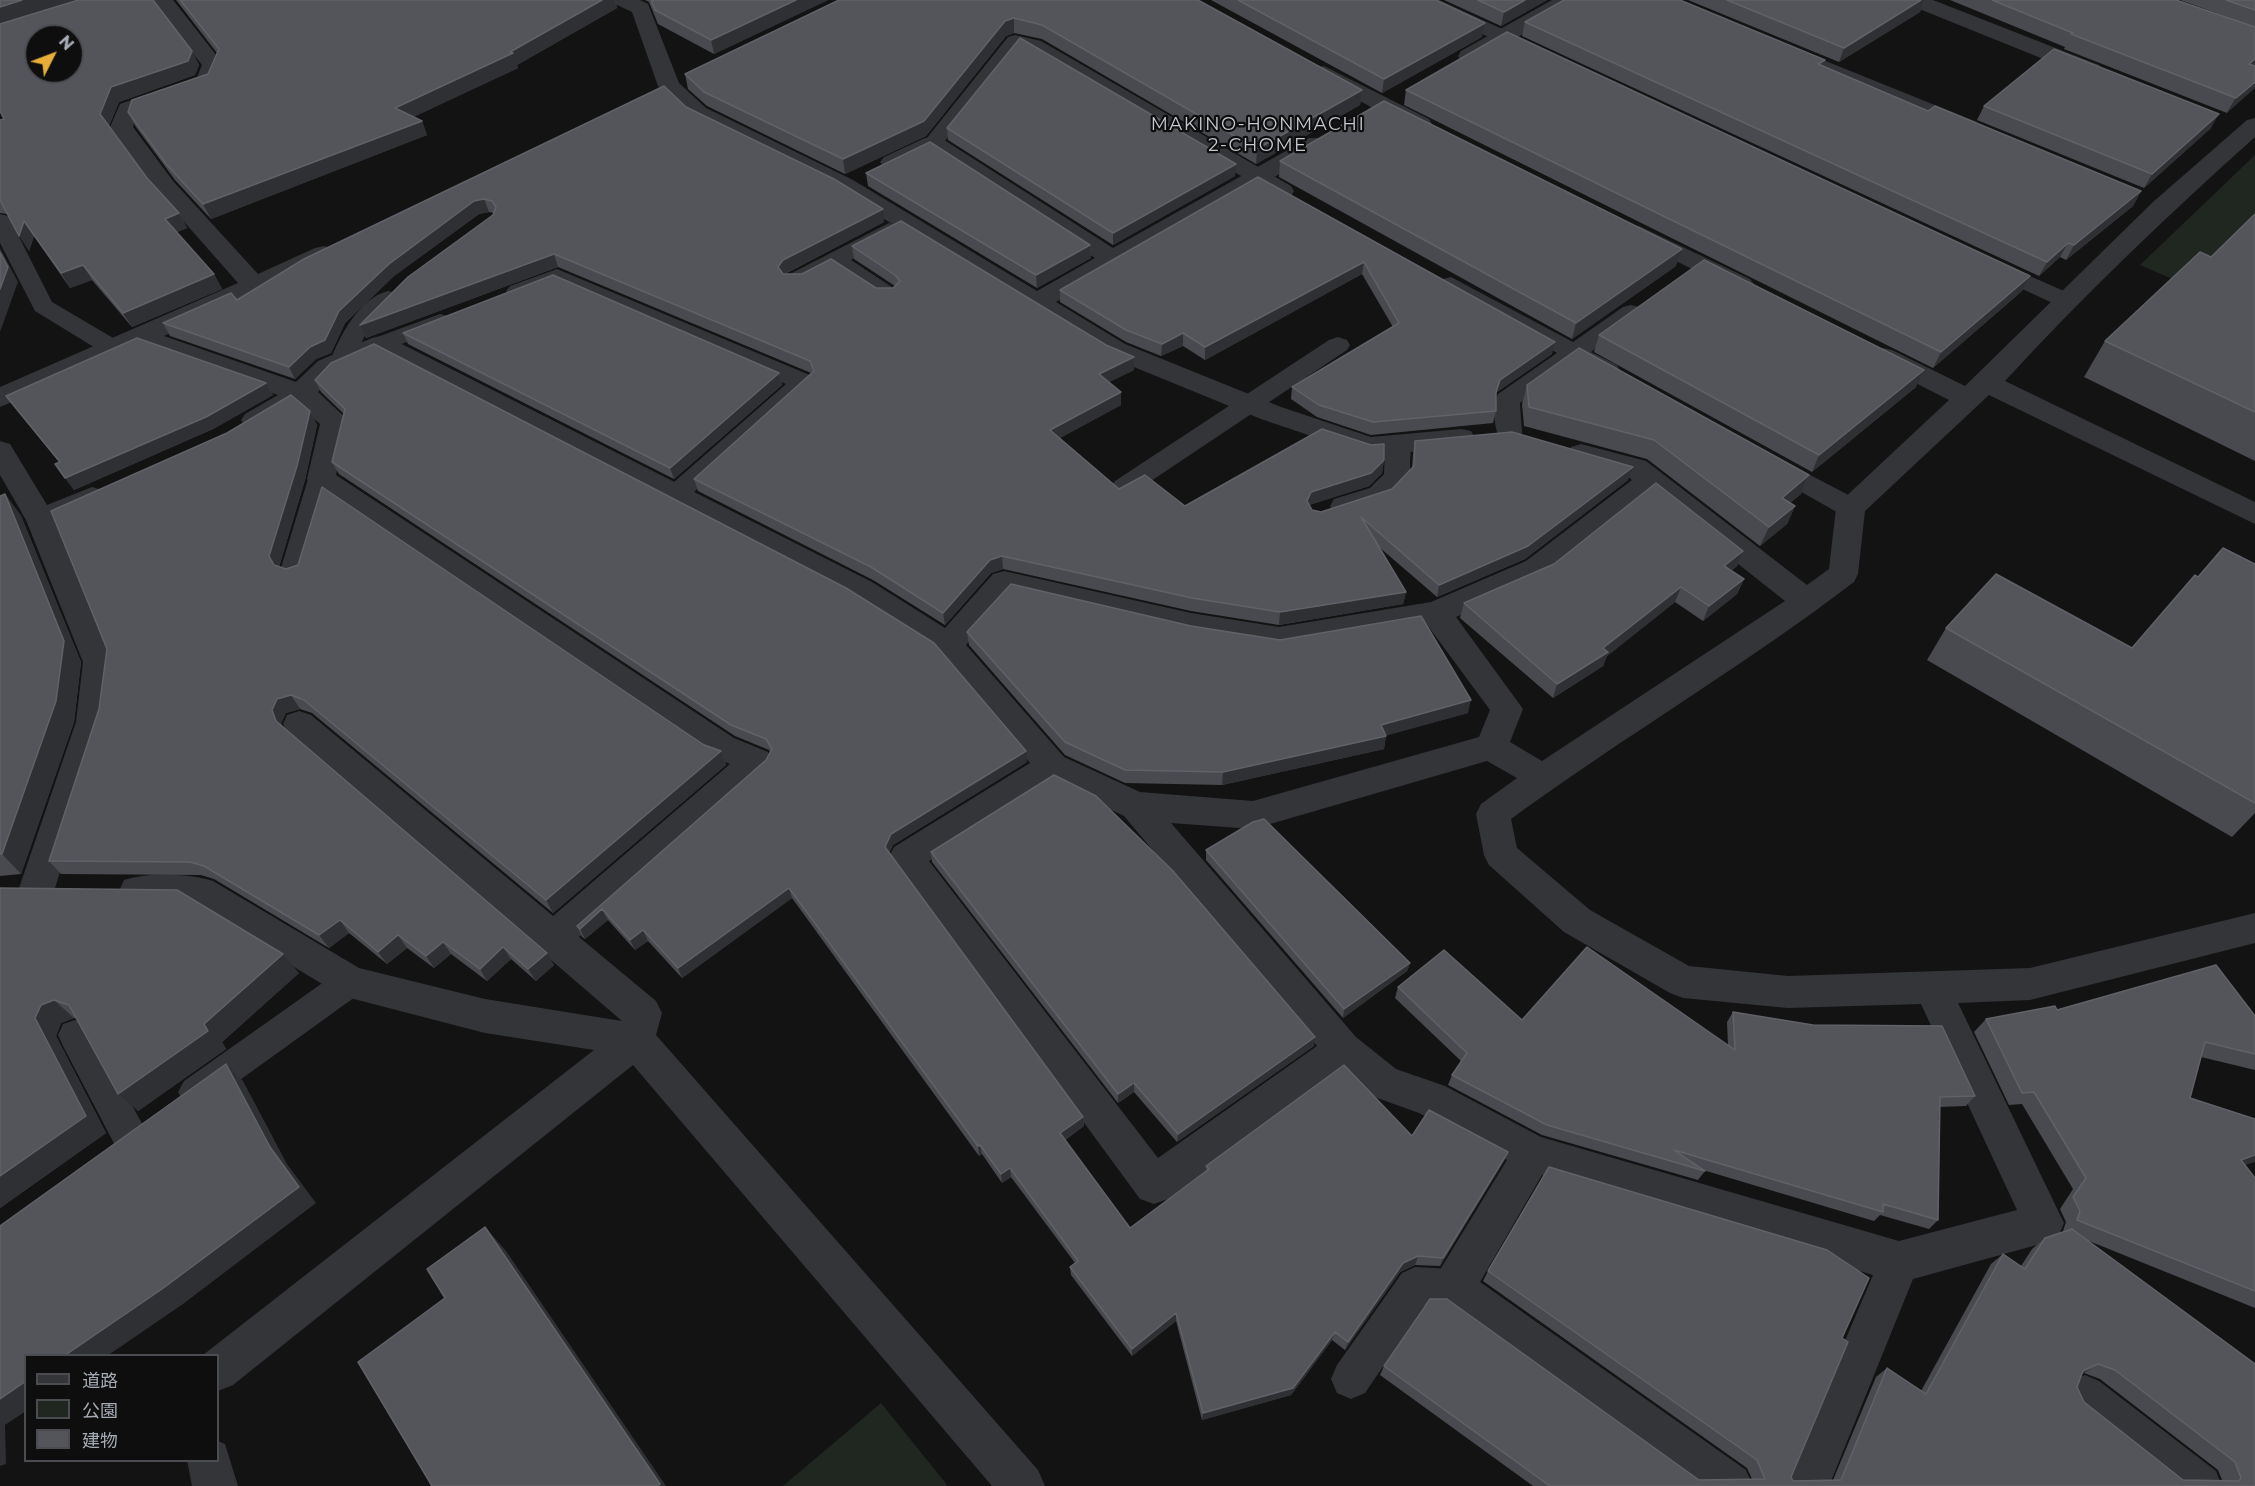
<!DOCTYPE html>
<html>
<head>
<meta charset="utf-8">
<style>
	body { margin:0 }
	#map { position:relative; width:2255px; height:1486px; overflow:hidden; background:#131314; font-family:Montserrat,"Noto Sans JP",sans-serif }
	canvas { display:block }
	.legend { position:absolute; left:24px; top:1354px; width:195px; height:108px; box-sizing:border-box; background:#0e0e0f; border:2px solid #4a4c51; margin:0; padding:8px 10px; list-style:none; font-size:18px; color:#a5aab4 }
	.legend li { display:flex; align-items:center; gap:12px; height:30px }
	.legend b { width:30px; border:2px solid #4a4c51 }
	.north { position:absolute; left:24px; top:24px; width:60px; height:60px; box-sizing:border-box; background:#0e0e0f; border:2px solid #4a4c51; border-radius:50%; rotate:48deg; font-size:16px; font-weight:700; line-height:24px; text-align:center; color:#a5aab4 }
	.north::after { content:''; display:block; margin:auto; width:21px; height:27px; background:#e6ad39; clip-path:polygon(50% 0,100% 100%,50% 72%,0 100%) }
</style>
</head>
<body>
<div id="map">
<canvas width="2255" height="1486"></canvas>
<ul class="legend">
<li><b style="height:8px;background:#343539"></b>道路</li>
<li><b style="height:16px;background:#1f2720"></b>公園</li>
<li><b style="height:16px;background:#53555a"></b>建物</li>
</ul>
<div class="north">N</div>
</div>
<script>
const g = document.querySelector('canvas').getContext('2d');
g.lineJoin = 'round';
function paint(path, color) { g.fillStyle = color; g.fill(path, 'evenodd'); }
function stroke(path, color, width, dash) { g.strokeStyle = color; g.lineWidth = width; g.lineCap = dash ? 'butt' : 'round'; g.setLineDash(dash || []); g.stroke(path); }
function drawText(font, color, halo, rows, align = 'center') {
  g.font = font + ' Montserrat,sans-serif'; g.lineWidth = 4.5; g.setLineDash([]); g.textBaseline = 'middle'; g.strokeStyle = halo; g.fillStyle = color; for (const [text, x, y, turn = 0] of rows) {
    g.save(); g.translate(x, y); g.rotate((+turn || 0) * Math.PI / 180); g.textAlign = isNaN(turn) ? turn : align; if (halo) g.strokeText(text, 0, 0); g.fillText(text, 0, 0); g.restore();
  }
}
const green = new Path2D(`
	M2255,155V214L2184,284L2140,265Z
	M881,1403L948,1486H783Z`);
const lane = new Path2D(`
	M1415,0H1439L1537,45L1540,49L1537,53H1523L1417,4Z
	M1015,35L1041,41L1291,186L1294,191L1291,196H1275L1028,50L1020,48L940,147H926L922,143L926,139L1008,37Z
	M0,214L8,216L11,221L52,302L120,342L123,347L120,352L111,355L102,352L35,311L0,243Z
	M889,223L897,225L900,230L897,235L851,260L895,289L899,294L895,299H879L834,269L804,285H788L784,280L788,275Z
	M1989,258L2073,295L2077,300L2073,305L2065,307L2057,305L1981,270L1978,265L1981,260Z
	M557,269L812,376L815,382L684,501L675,504L666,501L662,495L666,489L786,384L557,284L518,298L510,296L506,291L510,286Z
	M1451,277L1573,342L1623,307L1631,305L1639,307L1643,312L1591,352L1617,365L1620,371L1617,377C1601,381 1589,371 1575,363L1520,403L1522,433L1518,439L1509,441L1500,439C1494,429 1492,405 1498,394L1557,353L1443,289L1439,284L1443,279Z
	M388,291L396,293L400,298L366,333L351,366L342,369L333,366L330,361C340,336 359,298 388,291Z
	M440,314L448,316L452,321L448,326L381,352L372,349L369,344L372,339Z
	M1338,337L1347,340L1350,345L1347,350L1133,493L1124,496L1115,493L1111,487L1115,481L1329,340Z
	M1398,435L1407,438C1412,445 1411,452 1410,461C1410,467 1411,474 1408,480C1398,500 1354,518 1334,513L1330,506L1334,499L1370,488L1384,474L1385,444L1389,438Z
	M1770,454L1860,501L1864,508L1860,515L1851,517L1842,515L1761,469L1757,463L1761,457Z
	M321,470L330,473L334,479L308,571L304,578L294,581L284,578L280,571L308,479L312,473Z
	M350,967L362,972L367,982L362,992L208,1103L196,1108L184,1103L178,1092L184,1081L338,972Z
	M75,1020L87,1024L144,1127L149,1139L144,1151L131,1156L118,1151L63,1046L58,1035L63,1024Z
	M1415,1267L1453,1269L1466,1275L1472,1288L1466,1301L1453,1307L1424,1306L1365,1393L1351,1399L1337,1393L1331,1379L1337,1365L1402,1273Z
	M2085,1375L2099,1381L2216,1471L2222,1486H2168L2071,1409L2065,1395L2071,1381Z`);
const street = new Path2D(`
	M152,0H173L224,65L214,86L138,113L133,127L173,181L258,274L315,248L324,246L333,248L336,253L333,258L164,336L296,382L318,361L372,338L381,336L390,338L872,582L945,628L993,574L1004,571L1191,613L1279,627L1431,602L1526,561L1632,480L1626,475L1571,461L1567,454L1571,447L1581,444L1646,461L1807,585L1829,569L1836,508L1841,501L1949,400L1874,362L1870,356L1874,350L1883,348L1892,350L1965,386L2153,202L2247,120L2255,118V137C2168,215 2084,295 2005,381L2255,502V524L1989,395L1865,511L1858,574L1854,582C1744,666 1623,737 1511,819L1517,848L1590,910L1689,966L1788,976L2030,968L2255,913V943L2030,1000L1958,1003L2064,1223L2058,1237L2044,1243L1913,1279L1829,1486H1783L1873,1275L1542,1175L1480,1282L1746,1470L1753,1486H1692L1438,1303L1432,1288L1438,1273L1507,1160L1419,1113L1369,1095L1342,1072L1168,1199L1154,1204L1140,1199L889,857L894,847L1030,763L937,653L850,598L380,354L336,373L318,392L349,421L336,475L734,738L768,752L773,761L768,770L579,937L656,1001L662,1013L656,1035L1038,1470L1045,1486H992L633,1065L233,1385L218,1391V1356L203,1355L594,1050L485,1033L350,998L337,993L195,907L137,906L124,902L119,891L124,880C149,872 188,873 213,881L359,968L485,999L622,1021L287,733L283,724L287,715L299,711L311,715L553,916L730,764L710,756L311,486L307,479L320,424L299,406C283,416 265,432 245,426L241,420L245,414L278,395L140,346L0,407V387L238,283L157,191L110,127L120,104L197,77L202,65ZM1651,495L1785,601L1542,761L1510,742L1523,709L1456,617L1548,577ZM1011,595L1191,637L1279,651L1428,626L1490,710L1479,737L1253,801L1140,792L1064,757L966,645ZM1487,761L1517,778L1481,804L1476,814L1484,855L1489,865L1564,932L1670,993L1683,998L1788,1008L1921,1004L2017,1210L1899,1241L1541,1137L1445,1086L1396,1069L1356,1037L1171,823L1253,829ZM1054,782L1124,816L1317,1046L1158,1158L929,861Z
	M612,0H640L648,4L679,83L706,108L853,180L1037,291L1095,258L932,152L900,167H884L880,162L884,157L925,138H941L1113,248L1309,138H1325L1329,143L1325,148L1056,302L1125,344L1281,407L1371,437L1461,429L1471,431L1475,438L1471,445L1461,447L1370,456L1261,419L1107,356L837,190L690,118L658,86L632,12L615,4Z
	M1552,0H1577L1574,4L1477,61H1461L1458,56L1461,51Z
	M1904,0H1933L2099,65L2102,70L2099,75H2083L1907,4Z
	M1781,43L1977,122L1980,127L1977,132H1961L1773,54L1770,49L1773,44Z
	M1324,66L1429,119L1432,124L1429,129H1413L1316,78L1313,73L1316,68Z
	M1639,226L1750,279L1754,284L1750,289L1741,292L1732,289L1630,238L1627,233L1630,228Z
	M0,441L10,444L47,505L92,487L102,490L106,497L102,504L58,524L115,662L108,722L54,891L49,902L36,906L23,902L18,891L76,722L83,662L26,520L0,475Z
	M218,1441L225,1444L238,1486H192L187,1460H218Z`);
const wall = new Path2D(`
	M176,0H615L617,8L517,65L518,68L413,117L422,121L427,135L211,219L175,180L136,127L128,112L208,74L217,53Z
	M645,0H828L714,54L658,24L649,2Z
	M839,0H1198L1362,90L1360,105L1256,164L1042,39L1014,33L1006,36L926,136L845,174L707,106L688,89L685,74Z
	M1211,0H1436L1482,37L1382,93Z
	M1444,0H1547L1501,26Z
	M1688,0H1924L1920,12L1839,62Z
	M1950,0H2176L2233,19L2180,0H2255V65L2254,66H2255L2227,113L2064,49L2065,47Z
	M1525,22L1822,66L1928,111L2141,191L2133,206L2066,260L2060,257L2039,276L1522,36Z
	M192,51L199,65L195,75L119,102L109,126L147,178L179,213L187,228L177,232L214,274L222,289L132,327L92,280L70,288L34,236L29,251L8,214L0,213V120Z
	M1406,90L2030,276L2022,291L1933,368L1404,105Z
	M1984,106L2211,128L2144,188L1977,120Z
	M686,107L884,222L785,274L876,288H893L895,286L854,259L852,246L1134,357V370L1109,382L1121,392V405L1060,438L1119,489L1185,506L1384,460L1382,473L1369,486L1309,505L1312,510L1321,512L1392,489L1412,468L1413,454L1415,441L1628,480L1525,559L1437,597L1379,547L1406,592L1403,604L1279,625L1191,611L1003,569L991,573L945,625L873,580L698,491L694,479L811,373L558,267L366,338L360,325L493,215L494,213L489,212L479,214L394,276L345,323L331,353L316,359L295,379L170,336L163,323L237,300Z
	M947,128L1235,176L1113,245L948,140Z
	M1280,161L1676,266L1572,339L1279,177Z
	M866,173L1090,245L1091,258L1037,288L868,186Z
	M1258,177L1552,354L1497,392L1496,395V411L1493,423L1371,435L1317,417L1291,399L1292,387L1393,327L1362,274L1205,360L1183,346L1161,356L1126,342L1060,302V290Z
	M2255,214V461L2084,377L2105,341L2211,257Z
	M403,333L779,373L782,385L674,479L408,344Z
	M1599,335L1916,387L1812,472L1594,352Z
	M315,380L1027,762L893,845L889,853L1083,1117L1084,1126L1065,1140L1130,1228L1206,1171V1166L1412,1136L1508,1152L1504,1161L1440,1266L1415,1265L1400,1272L1345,1350L1332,1340L1291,1395L1202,1420L1176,1321L1132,1356L1071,1275L1070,1267L1075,1263L1011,1177L1002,1183L982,1154L979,1156L792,898L682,978L648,941L635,950L608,920L585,939L582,937L577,926L766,760L770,752L769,750L735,736L339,474L332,462L344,414L321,392Z
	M266,383L273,395L213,429L74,490L55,464L59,462L15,408L6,396Z
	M1527,385L1809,475L1801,494L1790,503L1795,506L1787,524L1760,546L1647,459L1524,426L1522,404Z
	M310,411L317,425L305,480L279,567L721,751L726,765L553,913L312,713L300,709L286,713L281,723L282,726L554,965L536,981L511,959L487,981L451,954L434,968L407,948L387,964L349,933L329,948L214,879L201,875L61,874L49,861Z
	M5,494L21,516L81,662L74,722L21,874L0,876V496Z
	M1743,551L1737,566L1731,571L1744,579L1737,594L1703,621L1675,602L1607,656L1603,666L1553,698L1460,618L1464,603Z
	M2255,564V813L2232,837L1927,660L1946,628L2132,648L2198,577Z
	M967,632L1468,713L1386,735L1384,749L1222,785L1125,783L1065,755L969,645Z
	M1206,850L1410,963L1407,971L1343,1018L1206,860Z
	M931,852L1314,1046L1177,1142L1134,1092L1118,1103L932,862Z
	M0,888L299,973L222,1042L226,1049L138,1111L77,1019L74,1018L61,1023L56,1036L106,1133L0,1208Z
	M1398,987L1522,1020L1728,1045L1727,1022L1733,1012L1975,1096L1966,1106L1939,1107L1938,1220L1929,1229L1880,1215L1874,1221L1703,1170L1705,1171L1698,1180L1542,1135L1448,1085L1452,1075L1461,1061L1395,998Z
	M2057,1010L2255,1016V1070L2201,1057L2190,1098L2255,1178V1308L2089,1241L2255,1486H1533L1380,1375L1384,1366L1699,1480L1752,1479L1747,1468L1483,1281L1488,1271L1842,1338L1791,1477L1793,1481L1833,1480L1876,1377L1887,1368L1921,1391L1991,1264L2003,1254L2021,1266L2032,1249L2045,1238L2065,1231H2063L2066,1222L2060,1209L2073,1189L2022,1104L2009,1105L1974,1032L1986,1019ZM2084,1373L2100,1379L2218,1470L2222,1480H2183L2084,1402L2077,1387L2082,1374Z`);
const shadedWall = new Path2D(`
	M22,0H75L0,24V7Z
	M602,0H615L617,8L517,65L518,68L401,123L395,108L510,52Z
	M796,0H828L714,54L711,40Z
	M1525,0H1547L1501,26L1504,12Z
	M1921,0H1924L1920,12L1839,62L1844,48Z
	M1014,18V33L1006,36L926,136L845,174L843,159L1005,21Z
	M1485,23L1482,37L1382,93L1384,79Z
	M192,51L199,65L195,75L119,102L108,128L100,114L111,87Z
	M2255,59V65L2241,79L2249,64Z
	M2255,82V88L2227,113L2236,98Z
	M1362,90L1360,105L1256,164L1257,149Z
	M2219,114L2211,128L2144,188L2152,174Z
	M422,121L427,135L211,219L203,204Z
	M1236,164L1235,176L1113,245V233Z
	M2141,191L2133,206L2066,260L2074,245Z
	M484,199L489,212L479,214L394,276L345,323L331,353L316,359L295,379L289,367L310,347L339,311L389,264L474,201Z
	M883,209L884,222L786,273L781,280L778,267L783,260Z
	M179,213L187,228L173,234L165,219Z
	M24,221L34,236L29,251L19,236Z
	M2068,243L2060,257L2039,276L2047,262Z
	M1090,245L1091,258L1037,288L1036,275Z
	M0,248L18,282L0,332Z
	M1682,249L1676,266L1572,339L1576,323Z
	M554,254L558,267L366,338L360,325Z
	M1364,262L1362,274L1205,360V347Z
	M83,265L92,280L70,288L61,273Z
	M214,274L222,289L132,327L123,313Z
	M2030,276L2022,291L1933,368L1941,352Z
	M1183,333V346L1161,356L1162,344Z
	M1555,342L1552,354L1497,392L1493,404L1500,380Z
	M1134,357V370L1099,387V374Z
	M1924,370L1916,387L1812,472L1819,455Z
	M779,373L782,385L674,479L670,468Z
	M266,383L273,395L213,429L74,490L65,478Z
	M1121,392V405L1051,443L1050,430Z
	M310,411L317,425L305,480L278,570L274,565L269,556Z
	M1384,460L1382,473L1369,486L1309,505L1307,501L1311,492Z
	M1633,467L1628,480L1525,559L1437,597L1439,585Z
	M1809,475L1801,494L1773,516L1782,498Z
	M5,494L21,516L81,662L74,722L21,874L2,854Z
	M1795,506L1787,524L1760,546L1769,527Z
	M1743,551L1737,566L1718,581L1724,566Z
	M1002,556L1003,569L991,573L945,625L943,613L990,560Z
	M1744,579L1737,594L1703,621L1709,606Z
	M1681,587L1675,602L1607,656L1603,666L1553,698L1557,684Z
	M1406,592L1403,604L1279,625L1280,612Z
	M291,695L300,709L286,713L281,723L286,735L276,721L272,710L277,699Z
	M1471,700L1468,713L1378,738L1381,725Z
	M1386,736L1384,749L1222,785L1223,772Z
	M721,751L726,765L553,913L546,900Z
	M1026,751L1027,762L893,845L887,858L885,847L891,834Z
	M789,888L792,898L682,978L678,968Z
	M602,909L608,920L585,939L580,929Z
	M340,920L349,933L329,948L319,935Z
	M643,930L648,941L635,950L630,940Z
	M398,935L407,948L387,964L378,952Z
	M443,942L451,954L434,968L426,956Z
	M503,947L511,959L487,981L480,969Z
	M547,953L554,965L536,981L528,969Z
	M283,954L299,973L222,1042L226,1049L138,1111L118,1094L204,1024Z
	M1410,963L1407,971L1343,1018L1344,1009Z
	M54,1000L74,1018L61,1023L56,1036L106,1133L0,1208V1176L35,1018L41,1005Z
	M1315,1037L1314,1046L1177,1142L1178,1134Z
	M226,1064L243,1081L287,1164L316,1203L183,1304L107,1356H64L270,1147Z
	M1134,1083V1092L1118,1103V1094Z
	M1083,1117L1084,1126L1061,1142L1060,1133Z
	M980,1145L982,1154L979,1156L978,1146Z
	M1508,1152L1504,1161L1440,1266L1443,1258Z
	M2255,1155V1162L2225,1171L2241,1160Z
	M1010,1168L1011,1177L1002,1183L1001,1174Z
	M485,1227L506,1251L666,1486H657Z
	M1418,1256L1415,1265L1400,1272L1345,1350L1348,1342L1403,1263Z
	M1176,1313V1321L1132,1356V1349Z
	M1335,1332L1332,1340L1291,1395L1202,1420L1203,1413Z
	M2098,1364L2084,1373L2069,1380L2083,1371Z
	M26,1381V1411L5,1425L6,1464L0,1466V1399Z`);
const building = new Path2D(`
	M0,0H22L0,7Z
	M78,0H153L192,51L188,61L111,87L100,114L147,178L179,213L165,219L214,274L123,313L83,265L61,273L24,221L19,236L0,200V120L4,119L0,111V24ZM36,36H72V72H36Z
	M180,0H602L510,52L513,53L395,108L422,121L203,204L167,165L128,112L132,100L208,74L219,49Z
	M651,0H796L711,40L655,10Z
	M839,0H1198L1362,90L1257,149L1042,25L1014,18L1005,21L924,121L843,159L704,92L685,74Z
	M1238,0H1436L1485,23L1384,79Z
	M1478,0H1525L1504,12Z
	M1564,0H1680L1825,60L1818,64L1928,111L1935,106L2141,191L2074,245L2068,243L2047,262L1525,22Z
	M1727,0H1921L1844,48Z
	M1992,0H2176L2255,27V59L2249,64L2255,66V82L2236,98L2071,34L2073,33Z
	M2226,0H2255V10Z
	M1507,32L2030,276L1941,352L1406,90Z
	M1020,38L1236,164L1113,233L947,128Z
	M2054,49L2219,114L2152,174L1984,106Z
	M664,86L686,107L834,179L883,209L783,260L778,267L783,274H802L831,259L876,288H893L900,281L895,275L852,246L901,221L1106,345L1134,357L1099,374L1121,392L1050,430L1119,489L1145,475L1185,506L1322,429L1371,445L1384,444V460L1371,473L1311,492L1307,501L1312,510L1321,512L1392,489L1414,466L1415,441L1512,432L1633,467L1528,546L1439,585L1361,517L1406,592L1280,612L1192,598L1002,556L990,560L943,613L871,567L694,479L814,371L810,361L554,254L360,325L408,277L493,215L496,207L492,201L484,199L474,201L389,264L339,311L325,340L310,347L289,367L163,323L231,293L237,300L304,259Z
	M1384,101L1682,249L1576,323L1280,161Z
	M930,142L1090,245L1036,275L866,173Z
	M1258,177L1555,342L1500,380L1496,392V411L1373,422L1319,405L1292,387L1399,323L1364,262L1205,347L1183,333L1162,344L1126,330L1060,290Z
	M2255,214V412L2105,341L2200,252L2211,257Z
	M0,252L8,267L0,289Z
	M1704,260L1924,370L1819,455L1599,335Z
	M553,275L779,373L670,468L403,333Z
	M137,338L266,383L206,417L65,478L55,464L60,462L6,396Z
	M374,344L846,588L934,643L1026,751L891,834L885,847L1083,1117L1060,1133L1130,1228L1209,1169L1206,1166L1344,1065L1412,1136L1429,1110L1508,1152L1443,1258L1418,1256L1403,1263L1348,1342L1335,1332L1293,1388L1203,1413L1176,1313L1132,1349L1070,1267L1078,1261L1010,1168L1001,1174L980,1145L978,1146L789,888L678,968L643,930L630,940L602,909L580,929L577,926L766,760L772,749L766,739L731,725L332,462L345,409L315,380L331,363Z
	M1579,348L1809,475L1782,498L1795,506L1769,527L1654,440L1529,407L1527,385Z
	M291,395L310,411L297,466L269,556L274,565L286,569L298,565L322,487L704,745L721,751L546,900L304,700L291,695L277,699L272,710L276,721L547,953L528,969L503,947L480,969L443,942L426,956L398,935L378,952L340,920L319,935L204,866L190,862L49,861L99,709L107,649L51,511L227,433Z
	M1656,483L1743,551L1724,566L1744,579L1709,606L1681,587L1603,648L1608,652L1557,684L1464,603L1554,564Z
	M5,494L64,641L56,701L2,854H0V496Z
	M2223,548L2255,564V803L1946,628L1996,574L2132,648L2195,575L2198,577Z
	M1011,584L1191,626L1280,640L1421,616L1471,700L1381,725L1386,736L1223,772L1125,770L1065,742L967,632Z
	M1054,775L1096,796L1173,871L1315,1037L1178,1134L1134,1083L1118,1094L931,852Z
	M1264,819L1410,963L1344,1009L1206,850L1253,822Z
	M0,888L177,890L283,954L204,1024L208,1031L118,1094L69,1005L54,1000L41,1005L35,1018L86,1116L0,1176Z
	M1587,947L1735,1050L1733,1012L1813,1025L1942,1026L1975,1096L1940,1097L1938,1220L1883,1204V1212L1674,1150L1705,1171L1547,1125L1452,1075L1467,1053L1398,987L1444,950L1522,1020Z
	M2216,965L2255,1016V1054L2205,1042L2190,1098L2255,1119V1155L2241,1160L2255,1178V1291L2077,1220L2080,1211L2073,1197L2086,1178L2034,1092L2022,1093L1986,1019L2055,1006L2057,1010Z
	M226,1064L270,1147L299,1187L162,1289L64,1356H26V1381L0,1399V1226Z
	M1549,1167L1827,1250L1869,1278L1842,1338L1848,1342L1791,1477L1793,1481L1841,1480L1887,1368L1926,1394L2003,1254L2025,1269L2045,1238L2072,1229L2255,1364V1486H1550L1384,1366L1430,1299H1447L1699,1480L1765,1479L1757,1460L1488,1271ZM2098,1364L2115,1370L2235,1462L2241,1478L2239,1481L2183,1480L2084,1402L2077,1387L2083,1371Z
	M485,1227L660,1484L657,1486H432L358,1362L445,1298L427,1269Z`);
const farNeighbourhoodnames = [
	["MAKINO-HONMACHI",1258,125],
	["2-CHOME",1258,146]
];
paint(green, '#1f2720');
paint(lane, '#343539');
paint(street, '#343539');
paint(wall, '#494a4f');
paint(shadedWall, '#2f3033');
paint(building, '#53555a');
stroke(building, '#606268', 1.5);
g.letterSpacing = '1.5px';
drawText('18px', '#c6c8d0', '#0e0e0f', farNeighbourhoodnames);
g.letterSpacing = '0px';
</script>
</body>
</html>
